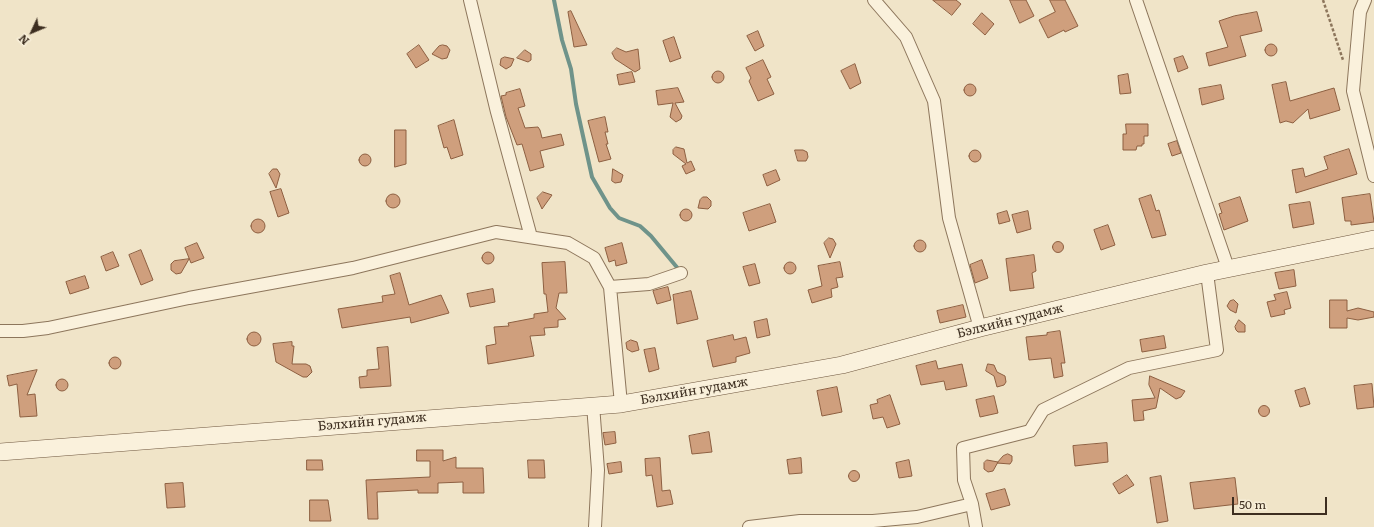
<!DOCTYPE html>
<html>
<head>
<meta charset="utf-8">
<style>
	body { margin:0 }
	#map { position:relative; width:1374px; height:527px; overflow:hidden; background:#f0e4c8; font-family:Literata,serif }
	canvas { display:block }
	.north { position:absolute; left:12px; top:12px; width:40px; height:40px; -webkit-text-stroke:3px #f7eed8; paint-order:stroke; rotate:226deg; font-size:11px; font-weight:700; line-height:16px; text-align:center; color:#3d2e20 }
	.north::after { content:''; display:block; margin:auto; width:14px; height:18px; background:#3d2e20; clip-path:polygon(50% 0,100% 100%,50% 72%,0 100%) }
	.scale { position:absolute; left:1232px; top:497px; width:95px; height:18px; box-sizing:border-box; border:2px solid #3d2e20; border-top:0; padding-left:5px; font-size:12px; line-height:14px; white-space:nowrap; color:#3d2e20; -webkit-text-stroke:3px #f7eed8; paint-order:stroke }
</style>
</head>
<body>
<div id="map">
<canvas width="1374" height="527"></canvas>
<div class="north">N</div>
<div class="scale">50 m</div>
</div>
<script>
const g = document.querySelector('canvas').getContext('2d');
g.lineJoin = 'round';
function stroke(path, color, width, dash) { g.strokeStyle = color; g.lineWidth = width; g.lineCap = dash ? 'butt' : 'round'; g.setLineDash(dash || []); g.stroke(path); }
function paint(path, color) { g.fillStyle = color; g.fill(path, 'evenodd'); }
function drawText(font, color, halo, rows, align = 'center') {
  g.font = font + ' Literata,serif'; g.lineWidth = 3; g.setLineDash([]); g.textBaseline = 'middle'; g.strokeStyle = halo; g.fillStyle = color; for (const [text, x, y, turn = 0] of rows) {
    g.save(); g.translate(x, y); g.rotate((+turn || 0) * Math.PI / 180); g.textAlign = isNaN(turn) ? turn : align; if (halo) g.strokeText(text, 0, 0); g.fillText(text, 0, 0); g.restore();
  }
}
const stream = new Path2D(`
	M554,0L562,40L571,69L576,104L592,177L610,208L619,218L640,226L651,236L680,271`);
const building = new Path2D(`
	M933,0H956L961,4L952,15Z
	M1010,0H1026L1034,16L1020,23Z
	M1050,0H1065L1078,26L1065,32L1064,30L1048,38L1039,20L1055,12Z
	M571,11L587,45L574,47L568,12Z
	M1257,12L1262,31L1240,36L1246,56L1209,66L1206,53L1228,47L1219,21L1234,16Z
	M982,13L994,24L985,35L973,24Z
	M758,31L764,46L755,51L747,36Z
	M674,37L681,58L670,62L663,41Z
	M1265 50a6 6 0 1 1 12 0a6 6 0 1 1-12 0Z
	M419,45L429,60L416,68L407,54Z
	M443,45L447,46L450,50L447,58L442,59L432,54L439,46Z
	M617,48L626,52L638,49L640,69L635,72L615,59L612,53Z
	M525,50L531,54V60L528,62L517,58Z
	M1183,56L1188,68L1178,72L1174,59Z
	M505,57L514,59L511,66L506,69L500,65L501,59Z
	M763,60L771,77L767,79L774,94L758,101L749,81L751,78L746,68Z
	M855,64L861,83L850,89L841,71Z
	M712 77a6 6 0 1 1 12 0a6 6 0 1 1-12 0Z
	M632,72L635,82L619,85L617,75Z
	M1128,74L1131,93L1120,94L1118,76Z
	M1286,82L1290,101L1334,88L1340,110L1310,119L1308,109L1293,123L1286,121L1280,123L1272,85Z
	M964 90a6 6 0 1 1 12 0a6 6 0 1 1-12 0Z
	M1221,85L1224,99L1202,105L1199,89Z
	M678,88L684,102L675,103L682,116L681,119L676,122L670,117L673,103L658,105L656,91Z
	M520,89L525,106L518,108L525,128L538,127L540,130L542,138L561,134L564,145L540,151L544,167L530,171L522,144L517,145L506,117L501,96L506,95V93Z
	M605,117L608,132H605L608,144H606L611,159L599,162L588,121Z
	M454,120L463,155L451,159L447,147L444,148L438,126Z
	M1126,124H1148V136H1144V144H1142V146H1137L1136,150H1123V134H1126Z
	M395,130H406V164L395,167Z
	M1177,141L1181,153L1172,156L1168,144Z
	M676,147L684,149L687,163L691,161L695,170L686,174L682,166L686,164L673,154V150Z
	M1349,149L1357,174L1296,193L1292,170L1303,168L1305,177L1328,169L1324,157Z
	M969 156a6 6 0 1 1 12 0a6 6 0 1 1-12 0Z
	M795,150H803L807,152L808,157L806,161H798Z
	M359 160a6 6 0 1 1 12 0a6 6 0 1 1-12 0Z
	M273,169H277L280,174L276,188L269,174Z
	M613,169L623,175L621,182L615,183L612,181Z
	M776,170L780,180L767,186L763,175Z
	M281,189L289,213L278,217L270,192Z
	M543,192L552,195L542,209L537,198Z
	M386 201a7 7 0 1 1 14 0a7 7 0 1 1-14 0Z
	M1370,194L1374,222L1351,225V221H1345L1342,198Z
	M1151,195L1156,211L1159,210L1166,235L1152,238L1139,199Z
	M703,197H707L711,201V206L708,209L698,208L700,200Z
	M1240,197L1248,221L1224,230L1219,214L1222,213L1219,204Z
	M1310,202L1314,224L1293,228L1289,205Z
	M770,204L776,222L749,231L743,213Z
	M680 215a6 6 0 1 1 12 0a6 6 0 1 1-12 0Z
	M1007,211L1010,221L999,224L997,214Z
	M1028,211L1031,229L1017,233L1012,215Z
	M251 226a7 7 0 1 1 14 0a7 7 0 1 1-14 0Z
	M1108,225L1115,245L1101,250L1094,230Z
	M829,238L833,239L836,244L830,258L824,243Z
	M914 246a6 6 0 1 1 12 0a6 6 0 1 1-12 0Z
	M1052.5 247a5.5 5.5 0 1 1 11 0a5.5 5.5 0 1 1-11 0Z
	M197,243L204,258L191,263L185,248Z
	M622,243L627,263L616,266L615,260L609,262L605,248Z
	M141,250L153,280L141,285L129,255Z
	M482 258a6 6 0 1 1 12 0a6 6 0 1 1-12 0Z
	M113,252L119,266L106,271L101,257Z
	M1034,255L1036,271L1032,273L1034,288L1010,291L1006,259Z
	M189,259L181,273L176,274L171,270V264L174,261Z
	M982,260L988,278L975,283L970,265Z
	M784 268a6 6 0 1 1 12 0a6 6 0 1 1-12 0Z
	M565,262L567,293H559L556,308L566,319L558,320V327L544,328L545,335L530,336L534,356L488,364L486,346L496,344L494,327L509,326L508,323L534,318V314L548,312L546,294H544L542,263Z
	M840,262L843,277L836,278L838,287L831,289L832,297L812,303L808,290L822,286L818,266Z
	M755,264L760,283L749,286L743,267Z
	M1294,270L1296,286L1279,289L1275,273Z
	M400,273L409,305L441,295L449,313L411,323L410,317L342,328L338,309L383,302L382,296L395,294L390,276Z
	M85,276L89,288L70,294L66,282Z
	M668,287L671,300L657,304L653,291Z
	M493,289L495,302L470,307L467,294Z
	M691,291L698,319L677,324L673,295Z
	M1287,292L1291,308L1284,310L1285,314L1271,317L1267,302L1276,300L1274,295Z
	M1234,300L1238,304L1236,313L1230,310L1227,306L1230,301Z
	M1330,300H1347V311L1358,308L1374,312V317L1358,320L1347,318V328H1330Z
	M963,305L966,317L940,323L937,311Z
	M767,319L770,335L757,338L754,322Z
	M1239,320L1245,325V332H1238L1236,330L1235,327Z
	M1060,331L1065,363H1061L1063,376L1054,378L1051,358L1029,360L1026,337L1047,335V333Z
	M247 339a7 7 0 1 1 14 0a7 7 0 1 1-14 0Z
	M733,335L734,340L746,337L750,353L736,357V362L713,367L707,341Z
	M1164,336L1166,348L1142,352L1140,340Z
	M631,340L637,342L639,350L632,352L627,349L626,343Z
	M292,342V346H294L292,364H306L310,366L312,372L307,377H303L276,362L273,344Z
	M388,347L391,386L360,388L359,377L367,376V370L379,369L377,348Z
	M655,348L659,369L649,372L644,350Z
	M109 363a6 6 0 1 1 12 0a6 6 0 1 1-12 0Z
	M936,361L938,369L962,364L967,386L946,390L944,381L921,385L916,366Z
	M988,364L994,365L997,372L1005,376L1006,382L1004,385L997,387L994,376L986,371Z
	M37,370L27,395L35,394L37,416L20,417L17,384L9,386L7,376Z
	M1150,376L1185,391L1181,397L1176,399L1160,388L1156,408L1143,411L1144,420L1134,421L1132,400L1155,398L1149,385Z
	M56 385a6 6 0 1 1 12 0a6 6 0 1 1-12 0Z
	M1372,384L1374,407L1357,409L1354,386Z
	M837,387L842,412L822,416L817,391Z
	M1305,388L1310,404L1300,407L1295,391Z
	M890,395L900,424L887,428L883,417L873,419L870,405L878,403L877,400Z
	M994,396L998,413L980,417L976,400Z
	M1258.5 411a5.5 5.5 0 1 1 11 0a5.5 5.5 0 1 1-11 0Z
	M615,432L616,443L605,445L603,433Z
	M709,432L712,452L692,454L689,436Z
	M1107,443L1108,462L1075,466L1073,446Z
	M417,450H443V461L456,457V468H483L484,493H463V482L438,483V493H418V490L377,492L378,519H368L366,480L430,477V461H417Z
	M1008,454L1012,456V461L1010,464L997,463L1003,456Z
	M660,458L662,491L670,490L673,504L657,507L652,475L646,476L645,459Z
	M801,458L802,473L789,474L787,460Z
	M307,460H322L323,470H307Z
	M528,460H544L545,478H529Z
	M909,460L912,476L899,478L896,463Z
	M987,460L998,462L993,471L988,472L984,469V463Z
	M621,462L622,472L609,474L607,464Z
	M848.5 476a5.5 5.5 0 1 1 11 0a5.5 5.5 0 1 1-11 0Z
	M1127,475L1134,485L1119,494L1113,484Z
	M1161,476L1168,521L1157,523L1150,478Z
	M1235,478L1238,504L1194,509L1190,483Z
	M183,483L185,507L167,508L165,484Z
	M1005,489L1010,505L991,510L986,494Z
	M310,500H328L331,521H310Z`);
const path = new Path2D(`
	M1323,0L1343,60`);
const street = new Path2D(`
	M470,0L497,112L531,237
	M874,0L906,37L934,101L949,218L980,328
	M1136,0L1228,268
	M1365,0L1360,12L1353,91L1374,176
	M610,287L621,404
	M0,331H23L48,328L189,298L353,268L496,232L568,243L594,258L610,287L649,284L681,273
	M593,405L598,470L595,527
	M749,527L800,521H873L917,517L972,504
	M976,527L972,504L964,480L963,448L1030,431L1043,410L1129,368L1217,350L1207,273`);
const secondary = new Path2D(`
	M0,452L621,404L842,365L980,328L1207,273L1374,239`);
const streetNames = [
	["Бэлхийн гудамж",1010,321,-14],
	["Бэлхийн гудамж",694,391,-10],
	["Бэлхийн гудамж",372,422,-5]
];
stroke(stream, '#6f938a', 4);
paint(building, '#cf9f7d');
stroke(building, '#8d5f41', 1);
stroke(street, '#8d765c', 14);
stroke(secondary, '#6f573f', 18);
stroke(path, '#8d765c', 2.5, [3, 2]);
stroke(street, '#faf1dc', 12);
stroke(secondary, '#faf1dc', 17);
drawText('13px', '#3d2e20', '#f7eed8', streetNames);
</script>
</body>
</html>
